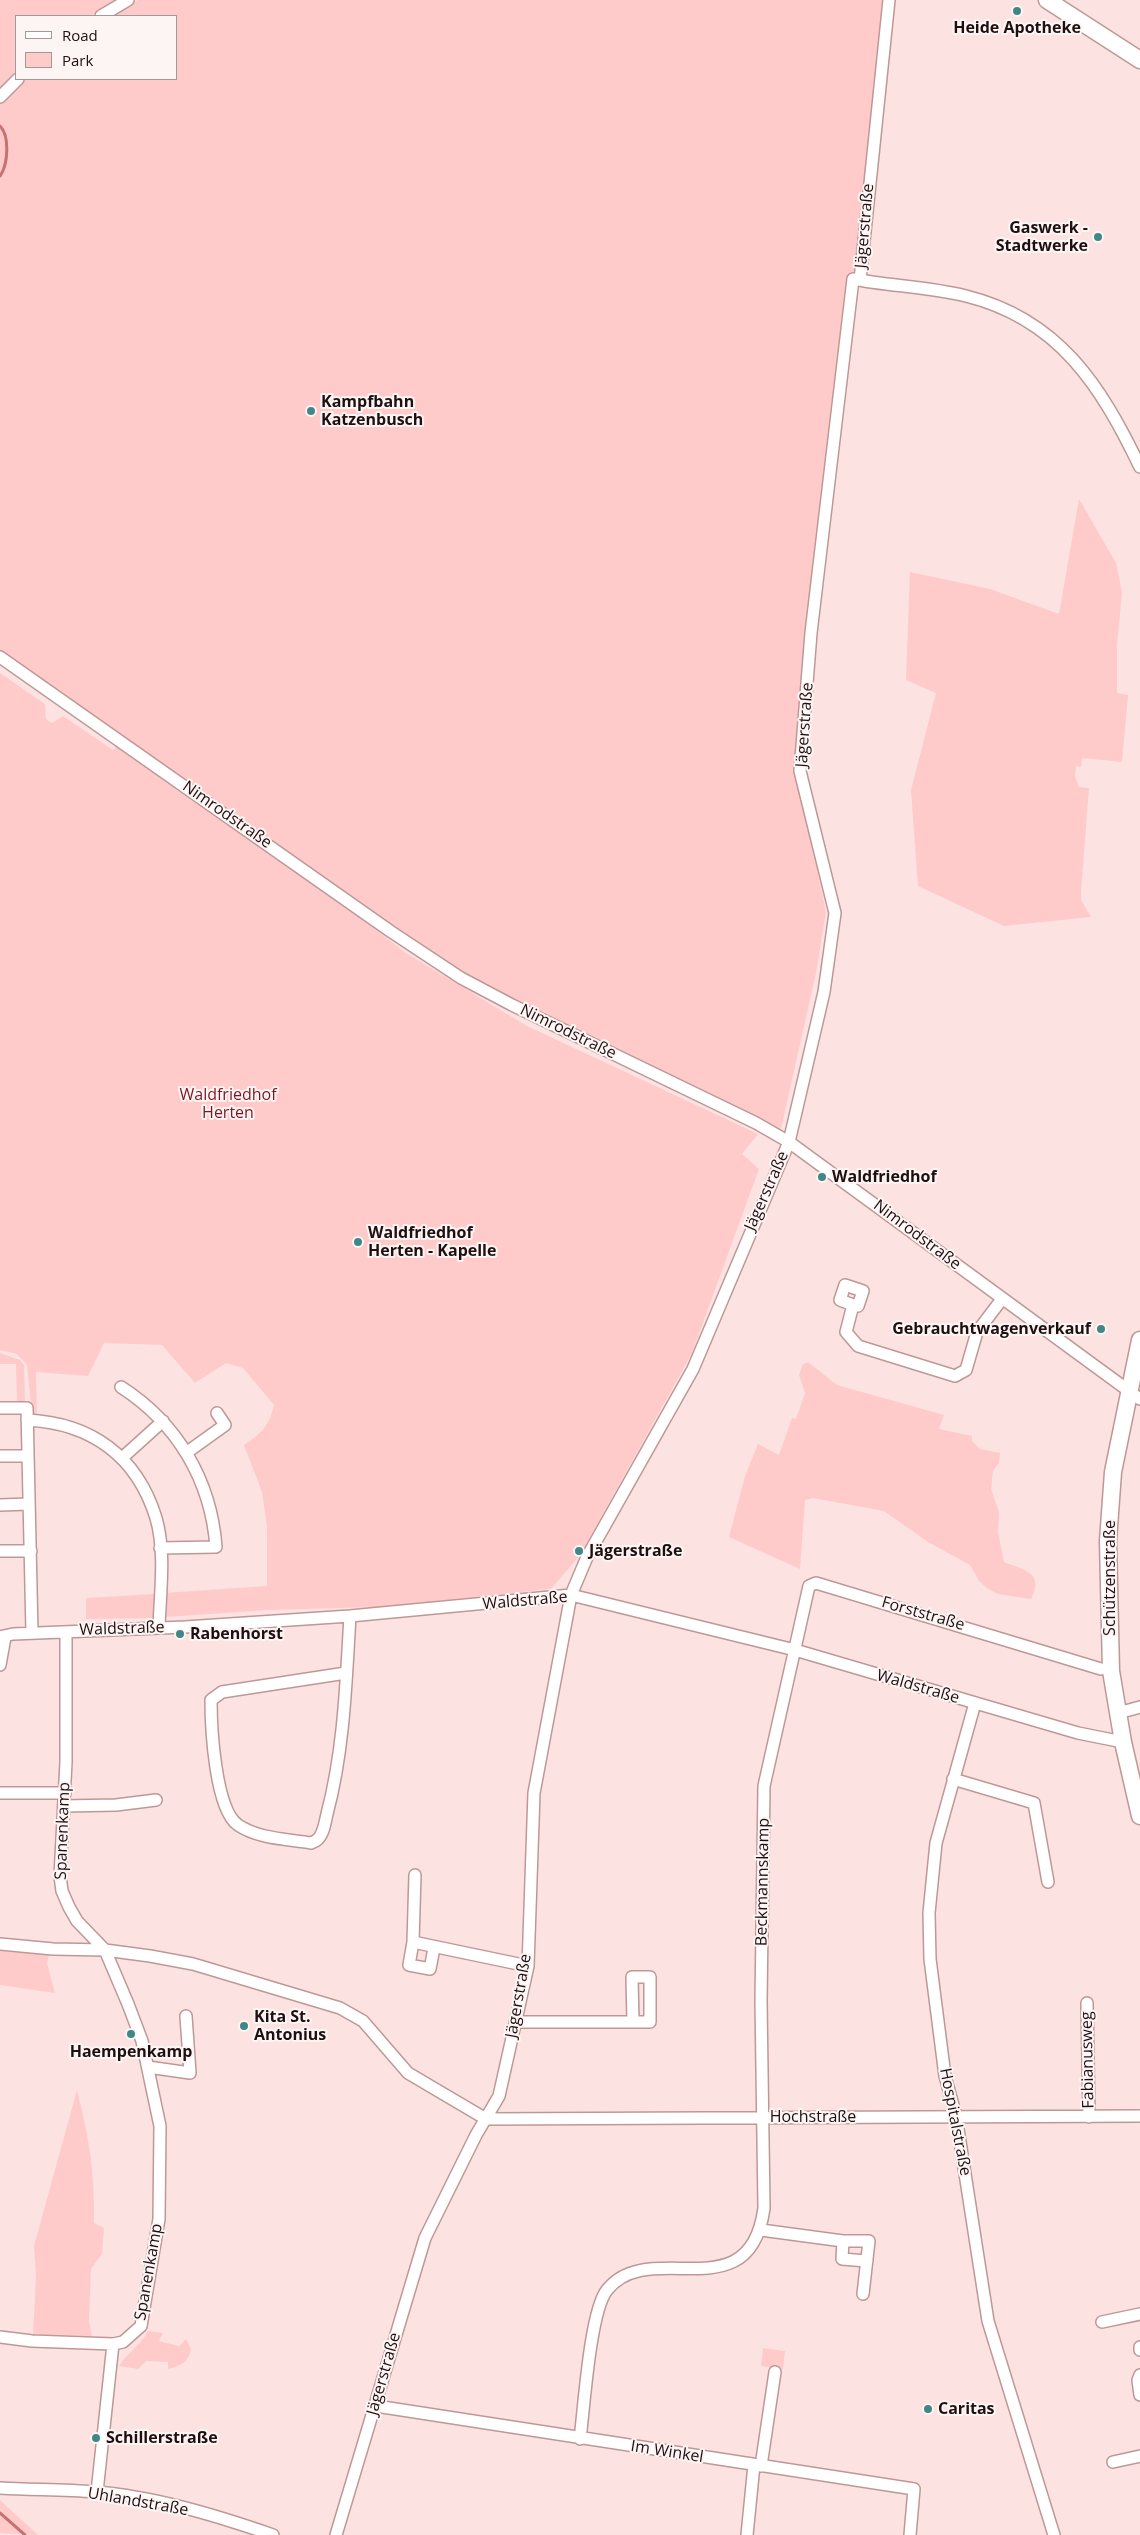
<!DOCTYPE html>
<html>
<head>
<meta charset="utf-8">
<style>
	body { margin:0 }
	#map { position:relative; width:1140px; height:2535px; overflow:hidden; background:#fce3e2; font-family:"Open Sans",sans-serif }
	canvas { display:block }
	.legend { position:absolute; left:15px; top:15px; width:162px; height:65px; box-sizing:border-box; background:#fdf5f4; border:1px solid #a49999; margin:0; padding:6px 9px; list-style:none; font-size:15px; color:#1e1010 }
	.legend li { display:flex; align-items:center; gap:10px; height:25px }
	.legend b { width:25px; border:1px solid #a49999 }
</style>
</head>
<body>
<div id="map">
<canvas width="1140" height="2535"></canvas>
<ul class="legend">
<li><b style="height:6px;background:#fff"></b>Road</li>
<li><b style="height:14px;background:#fecbca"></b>Park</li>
</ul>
</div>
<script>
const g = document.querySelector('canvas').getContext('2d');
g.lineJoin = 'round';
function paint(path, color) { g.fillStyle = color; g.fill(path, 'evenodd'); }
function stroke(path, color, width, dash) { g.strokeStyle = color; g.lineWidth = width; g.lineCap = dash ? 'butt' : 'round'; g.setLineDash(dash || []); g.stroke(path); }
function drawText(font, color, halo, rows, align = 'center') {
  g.font = font + ' "Open Sans",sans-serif'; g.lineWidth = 4; g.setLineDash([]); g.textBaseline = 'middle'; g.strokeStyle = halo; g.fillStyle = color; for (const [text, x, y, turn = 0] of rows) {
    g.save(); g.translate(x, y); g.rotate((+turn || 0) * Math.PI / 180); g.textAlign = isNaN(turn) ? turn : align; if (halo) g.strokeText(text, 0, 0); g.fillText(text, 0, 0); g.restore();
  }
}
const green = new Path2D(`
	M0,0H118L90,16H16V71L0,88Z
	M138,0H886L860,280L853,279L796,769L826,912L816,973L780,1133L514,1006L396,927L0,651V104L24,79H176V16H110Z
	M1079,499L1116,563L1122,593L1117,645V693L1128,695L1122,762L1082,758L1081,767L1076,766L1075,776L1079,787L1089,788L1081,892V900L1091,917L1004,926L918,886L911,790L936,693L906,680L910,572L990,589L1059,614Z
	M0,673L45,704L46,719L52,723L63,716L113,750L118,745L294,867L406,953L527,1026L758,1134L742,1154L759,1169L692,1353L580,1555L551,1589L378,1607L268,1610L166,1617L164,1593L267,1586V1526L262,1492L244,1445C262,1433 269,1426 274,1405L243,1368L226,1363L195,1383L162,1345L104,1343L88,1376L36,1372L37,1417L32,1414L27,1365L17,1354L0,1350Z
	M0,1353L20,1360L24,1365L25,1406L17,1405L16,1364H0Z
	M808,1362L837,1385L944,1415L939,1429L972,1436V1441L980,1449L1000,1453L999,1463L993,1471L991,1489L999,1512L998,1532L1004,1562C1023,1570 1045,1572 1031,1599L998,1594L987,1588L979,1581L970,1565L928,1542L884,1511L813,1498L805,1500L800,1569L729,1537L745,1476L758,1444L779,1455L792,1418L796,1419L805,1393L799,1375L803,1364Z
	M155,1594L153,1618L86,1619V1598Z
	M0,1951L49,1955L47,1963L55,1993L0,1985Z
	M77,2090C89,2137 95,2174 94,2223L104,2228L102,2254L91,2269L89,2321L92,2336L33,2334L36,2276L34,2246Z
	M148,2331L163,2333L159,2341L179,2346L186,2339L191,2349C189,2362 180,2366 168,2369V2362L146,2361L138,2369L119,2366C127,2353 141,2345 148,2331Z
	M763,2348L785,2351L783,2369L761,2366Z
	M0,2500L38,2535L0,2533Z`);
const stream = new Path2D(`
	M0,126C10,136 8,165 0,176
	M0,2513L25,2535`);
const street = new Path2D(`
	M101,16L128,0
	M0,97L18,79
	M860,280L889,0
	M0,657L390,931L461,978L512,1005L756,1123L789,1142L1140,1399
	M853,1305L840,1300L845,1285L863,1291L858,1306L853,1305L846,1332L858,1346L955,1376L966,1370L977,1332L1002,1299
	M121,1387C177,1423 211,1480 216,1547L160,1548
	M0,1408H27L32,1633
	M27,1420C91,1423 137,1456 156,1518C166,1552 160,1593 159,1628
	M186,1453L225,1425L217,1413
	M0,1456H27
	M122,1458L163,1421
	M0,1505L29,1504
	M0,1551H31
	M66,1632V1762L60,1876L62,1891L69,1907L77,1921L105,1950L128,2004L142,2041L160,2126L159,2219L141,2326L123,2342L113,2344L97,2492
	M0,1637L13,1634L185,1627L350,1616L571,1595L795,1650L1078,1733L1123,1742
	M0,1665L5,1637
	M346,1673L222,1692L211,1700C211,1727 215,1809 238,1825C259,1839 287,1839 311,1843C314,1842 316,1841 318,1839C324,1833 325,1822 327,1814C344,1750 346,1683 350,1616
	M975,1703L936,1843L929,1913L930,1959L945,2076L956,2116L988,2321L1054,2535
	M1118,1713L1140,1707
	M953,1779L1034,1803L1048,1882
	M0,1793H65
	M64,1806L116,1805L156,1800
	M415,1875L413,1942L528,1966
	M413,1942L409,1965L430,1969L434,1948
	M0,1944L53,1949L105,1950L150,1956L193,1964L340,2008L363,2021L408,2073L486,2119L1140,2116
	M1087,2003L1089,2117
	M515,2022H650V1977H632L633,2022
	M148,2067L190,2073L186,2016
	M761,2230L843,2241H869L863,2294
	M843,2241L842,2259L867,2261
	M1102,2322L1140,2314
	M0,2337L32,2341L113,2344
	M1140,2347V2350
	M1140,2375L1138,2380L1140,2395
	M376,2406L914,2489L910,2535
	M580,2439C584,2408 590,2311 607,2290C649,2236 750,2314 764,2208L761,2001L764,1786L809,1586L816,1583L1101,1669
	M1113,2462L1140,2456
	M761,2466L775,2372
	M0,2488C32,2490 64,2489 95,2492C153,2496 218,2516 273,2535
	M336,2535L425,2238L476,2135L499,2096L528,1966L534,1793L571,1595L587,1557L693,1369L789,1142L824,992L835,913L800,771L811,633L853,279C890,286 929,287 966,296C1059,319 1101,386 1140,467
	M747,2535L754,2465`);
const secondary = new Path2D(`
	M1047,0L1140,60
	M1140,1340L1113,1472L1108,1541L1111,1671L1123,1742L1140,1816`);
const markers = [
	[1017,11,5,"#408887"],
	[1098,237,5,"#408887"],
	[311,411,5,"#408887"],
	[822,1177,5,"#408887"],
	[358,1242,5,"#408887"],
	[1101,1329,5,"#408887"],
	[579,1551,5,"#408887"],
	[180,1634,5,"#408887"],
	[244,2026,5,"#408887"],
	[131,2034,5,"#408887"],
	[928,2409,5,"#408887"],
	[96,2438,5,"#408887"]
];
const poiNames = [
	["Heide Apotheke",1017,28,"center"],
	["Gaswerk -",1088,228,"right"],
	["Stadtwerke",1088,246,"right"],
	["Kampfbahn",321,402],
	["Katzenbusch",321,420],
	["Waldfriedhof",832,1177],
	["Waldfriedhof",368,1233],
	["Herten - Kapelle",368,1251],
	["Gebrauchtwagenverkauf",1091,1329,"right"],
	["Jägerstraße",589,1551],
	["Rabenhorst",190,1634],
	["Kita St.",254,2017],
	["Antonius",254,2035],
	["Haempenkamp",131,2052,"center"],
	["Caritas",938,2409],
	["Schillerstraße",106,2438]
];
const streetNames = [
	["Jägerstraße",865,226,-85],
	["Jägerstraße",805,725,-86],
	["Nimrodstraße",227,815,35],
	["Nimrodstraße",568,1032,26],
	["Jägerstraße",767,1191,-66],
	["Nimrodstraße",917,1235,37],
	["Schützenstraße",1110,1578,-90],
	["Waldstraße",525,1601,-5],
	["Forststraße",923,1614,16],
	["Waldstraße",122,1629,-2],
	["Waldstraße",918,1687,16],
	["Spanenkamp",63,1831,-88],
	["Beckmannskamp",763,1882,-89],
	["Jägerstraße",519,1996,-80],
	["Fabianusweg",1088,2060,-91],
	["Hochstraße",813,2117],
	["Hospitalstraße",955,2122,79],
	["Spanenkamp",149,2272,-80],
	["Jägerstraße",384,2374,-74],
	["Im Winkel",667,2452,9],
	["Uhlandstraße",138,2502,10]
];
const parkNames = [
	["Waldfriedhof",228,1095],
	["Herten",228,1113]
];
paint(green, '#fecbca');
stroke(stream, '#c87171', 3);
stroke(street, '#be9896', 14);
stroke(secondary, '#be9896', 19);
stroke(street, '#fff', 11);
stroke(secondary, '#fff', 16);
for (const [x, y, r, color] of markers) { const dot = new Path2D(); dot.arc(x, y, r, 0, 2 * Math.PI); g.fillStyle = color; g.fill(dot); stroke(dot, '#fdf5f4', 2); }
drawText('bold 16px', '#1e1010', '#fdf5f4', poiNames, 'left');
drawText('16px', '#1e1010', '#fdf5f4', streetNames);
drawText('16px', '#7f1523', '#fdf5f4', parkNames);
</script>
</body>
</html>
